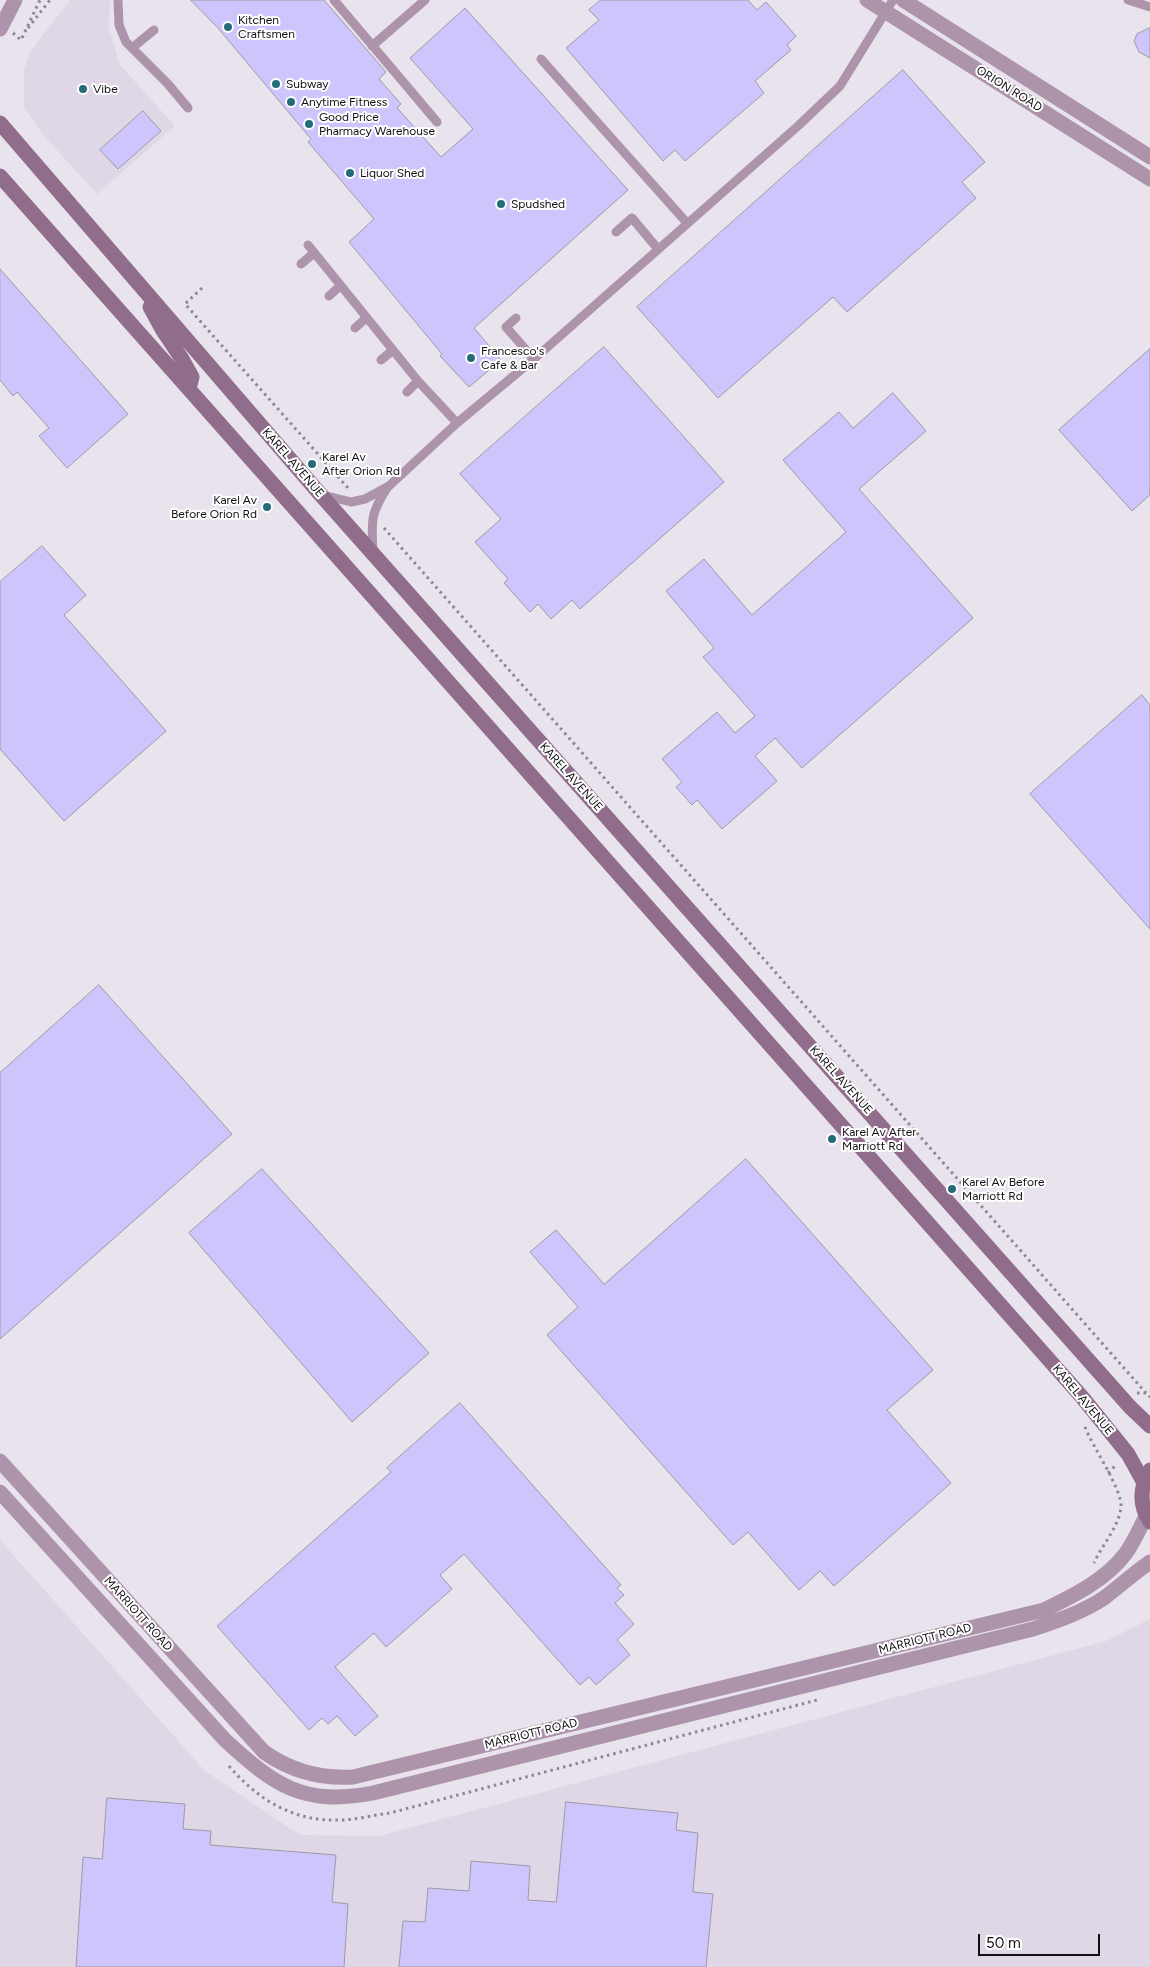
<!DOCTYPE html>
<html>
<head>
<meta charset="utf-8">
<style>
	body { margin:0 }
	#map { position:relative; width:1150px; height:1967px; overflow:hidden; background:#e8e3ec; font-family:Figtree,sans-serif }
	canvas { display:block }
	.scale { position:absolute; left:978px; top:1934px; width:122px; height:22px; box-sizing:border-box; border:2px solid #100f12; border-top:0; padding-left:6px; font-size:15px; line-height:18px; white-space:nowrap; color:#100f12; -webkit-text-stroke:4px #fff; paint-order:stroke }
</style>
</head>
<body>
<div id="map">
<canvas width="1150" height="1967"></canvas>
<div class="scale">50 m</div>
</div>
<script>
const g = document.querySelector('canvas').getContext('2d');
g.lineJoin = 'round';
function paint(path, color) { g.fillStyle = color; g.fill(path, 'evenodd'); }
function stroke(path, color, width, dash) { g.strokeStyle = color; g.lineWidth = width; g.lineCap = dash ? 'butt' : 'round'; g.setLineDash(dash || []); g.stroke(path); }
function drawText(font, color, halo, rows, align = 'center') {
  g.font = font + ' Figtree,sans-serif'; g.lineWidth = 4; g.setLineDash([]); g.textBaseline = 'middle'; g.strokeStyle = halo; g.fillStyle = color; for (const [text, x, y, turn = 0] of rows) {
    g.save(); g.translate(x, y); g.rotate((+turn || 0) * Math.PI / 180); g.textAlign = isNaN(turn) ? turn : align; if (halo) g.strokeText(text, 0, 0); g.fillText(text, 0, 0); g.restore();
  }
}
const built = new Path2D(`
	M70,0H110L109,29L120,65L175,126L97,194L44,136L24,108V71L30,52Z
	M0,1540L205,1771L300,1835L379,1836L1106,1641L1150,1619V1967H0Z`);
const building = new Path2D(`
	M191,0H324L386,72L379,79L401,104L397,108L441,157L473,129L410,58L465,8L628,190L474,328L501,360L469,387L440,356L442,354L349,242L374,219L308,142L311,139L218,28Z
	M601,0H748L757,10L766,2L796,36L787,45L791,50L755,81L764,93L685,161L675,150L663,161L566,48L599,20L589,10Z
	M1150,28V58L1139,52L1134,41L1137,34Z
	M903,70L985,162L962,182L976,198L847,312L833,297L718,398L637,307Z
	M143,111L161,131L118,169L100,150Z
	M0,269L128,414L67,468L39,436L49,428L17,392L13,396L0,380Z
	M604,347L724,482L580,609L572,600L551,619L538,604L530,612L504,583L508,579L475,542L501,519L460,474Z
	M1150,349V495L1132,511L1059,430Z
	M893,393L926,431L859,489L973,618L802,768L775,738L755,756L777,781L722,829L697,800L692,805L676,787L682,782L662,759L717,712L735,733L755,716L703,657L714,648L666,591L704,559L752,615L846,532L783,460L839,412L853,428Z
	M42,546L86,595L64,615L166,731L64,821L0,749V582Z
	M1142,695L1150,705V929L1030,794Z
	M99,985L232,1134L0,1339V1073Z
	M746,1159L933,1370L887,1410L951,1483L834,1586L820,1571L799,1590L748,1532L733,1545L547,1335L578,1307L530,1252L556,1230L604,1284Z
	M262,1169L429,1353L352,1422L189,1233Z
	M460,1403L621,1585L617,1588L624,1595L615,1603L634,1624L617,1640L630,1655L596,1685L589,1677L580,1685L464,1554L440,1575L452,1589L386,1647L374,1633L335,1667L378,1716L355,1736L337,1716L328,1724L322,1718L309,1730L217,1626L391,1472L387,1468Z
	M107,1798L185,1804L183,1829L211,1831L210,1845L336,1855L332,1902L348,1904L344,1967H76L83,1857L102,1859Z
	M566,1802L678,1813L676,1830L698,1833L693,1892L713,1894L706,1967H399L403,1921L425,1922L428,1888L469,1891L471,1861L530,1866L528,1900L556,1902Z`);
const path = new Path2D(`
	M28,28L50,0
	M13,33L21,40L40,0
	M202,288L185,304L348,488
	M384,528L1146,1393
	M1137,1393H1146L1150,1397
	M1085,1427C1092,1446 1123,1490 1121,1508C1118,1528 1102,1545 1094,1563
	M1108,1473L1117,1464
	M229,1766C258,1800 294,1822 340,1820C356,1820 373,1815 390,1813L817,1700`);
const lane = new Path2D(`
	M118,0L119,25L126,42L168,84L188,108
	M334,0L437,122
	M1128,0L1150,7
	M372,46L425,0
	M132,48L154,30
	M541,59L687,223
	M616,232L632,218L658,249
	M308,245L418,381L457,423
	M301,264L314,253
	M329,296L340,286
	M516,318L506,327L534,359
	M355,328L366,318
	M381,360L393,350
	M407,392L418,381
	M323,495L351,502L365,499L389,486L457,423L534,359L798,126L840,86L893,0
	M373,553C372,522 369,516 387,488`);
const street = new Path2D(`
	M867,0L1150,179
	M903,0L1150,157
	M0,29L15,0
	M0,1461L264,1752C291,1771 321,1779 353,1777L1044,1610C1073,1596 1106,1580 1126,1553C1134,1542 1140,1528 1146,1516
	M0,1492L225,1740C275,1786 303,1806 373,1793L1033,1629C1057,1621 1083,1612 1104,1598C1120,1586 1134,1573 1150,1562`);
const secondary = new Path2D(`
	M0,123L320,494L1130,1407L1150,1426
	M0,176L1082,1397L1128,1454L1144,1483
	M150,307L162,329L182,359L192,377L189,389
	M1150,1470C1140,1487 1139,1505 1150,1522`);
const markers = [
	[228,27,5,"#256c79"],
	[276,84,5,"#256c79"],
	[83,89,5,"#256c79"],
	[291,102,5,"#256c79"],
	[309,124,5,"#256c79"],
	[350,173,5,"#256c79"],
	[501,204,5,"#256c79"],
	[471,358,5,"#256c79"],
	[312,464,5,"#256c79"],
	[267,507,5,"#256c79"],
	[832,1139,5,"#256c79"],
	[952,1189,5,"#256c79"]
];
const poiNames = [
	["Kitchen",238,20],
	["Craftsmen",238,34],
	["Subway",286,84],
	["Vibe",93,89],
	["Anytime Fitness",301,102],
	["Good Price",319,117],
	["Pharmacy Warehouse",319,131],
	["Liquor Shed",360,173],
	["Spudshed",511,204],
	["Francesco's",481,351],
	["Cafe & Bar",481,365],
	["Karel Av",322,457],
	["After Orion Rd",322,471],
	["Karel Av",257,500,"right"],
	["Before Orion Rd",257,514,"right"],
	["Karel Av After",842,1132],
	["Marriott Rd",842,1146],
	["Karel Av Before",962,1182],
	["Marriott Rd",962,1196]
];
const streetNames = [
	["ORION ROAD",1009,89,32],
	["KAREL AVENUE",293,463,49],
	["KAREL AVENUE",571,777,48],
	["KAREL AVENUE",841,1080,48],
	["KAREL AVENUE",1083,1400,50],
	["MARRIOTT ROAD",138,1614,48],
	["MARRIOTT ROAD",925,1639,-14],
	["MARRIOTT ROAD",531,1734,-14]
];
paint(built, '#e0d7e6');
paint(building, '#cdc5fb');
stroke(building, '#9c9ba4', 1);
stroke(path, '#8b888e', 3, [2.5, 4]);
stroke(lane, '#ad94aa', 9);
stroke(street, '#ad94aa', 15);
stroke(secondary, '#916d8c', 15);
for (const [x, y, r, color] of markers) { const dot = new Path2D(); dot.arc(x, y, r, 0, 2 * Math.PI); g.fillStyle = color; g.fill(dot); stroke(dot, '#fff', 2); }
drawText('12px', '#100f12', '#fff', poiNames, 'left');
drawText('12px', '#100f12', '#fff', streetNames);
</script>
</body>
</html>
